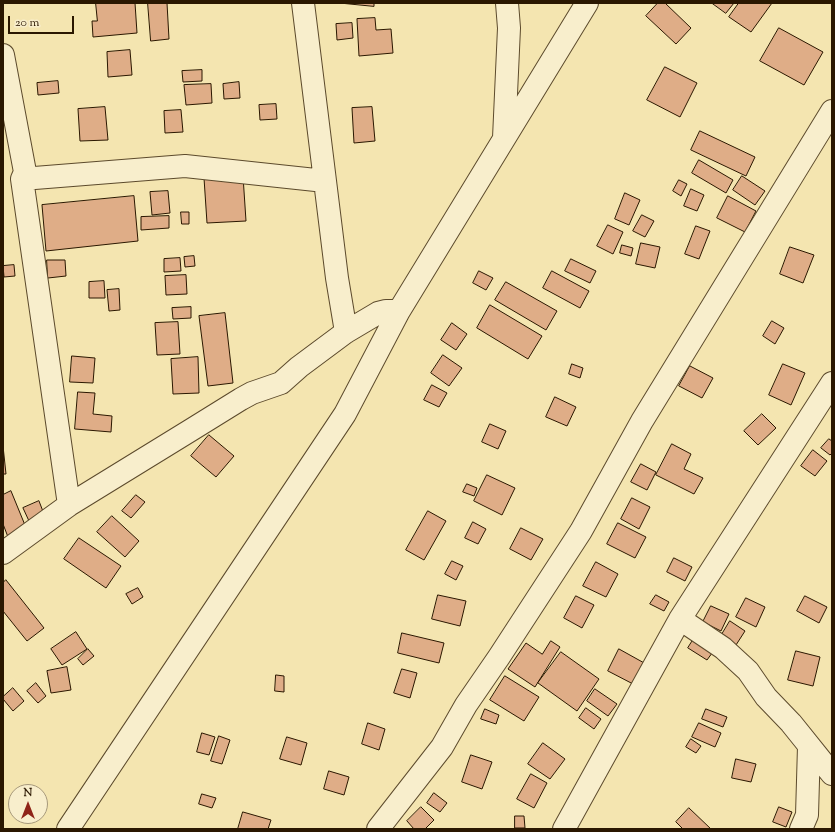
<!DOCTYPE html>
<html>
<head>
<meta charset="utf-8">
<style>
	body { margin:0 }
	#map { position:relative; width:835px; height:832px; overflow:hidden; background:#f4e5b0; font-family:"Sorts Mill Goudy",serif }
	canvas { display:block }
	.frame { position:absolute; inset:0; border:4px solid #2a1700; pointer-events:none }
	.north { position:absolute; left:8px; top:784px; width:40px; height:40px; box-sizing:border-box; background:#f8eecc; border:1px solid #a6987a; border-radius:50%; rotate:0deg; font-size:11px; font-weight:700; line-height:16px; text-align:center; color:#2a1700 }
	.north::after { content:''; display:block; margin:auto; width:14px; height:18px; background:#8f2418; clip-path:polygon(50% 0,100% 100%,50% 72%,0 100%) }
	.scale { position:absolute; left:8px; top:16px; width:66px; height:18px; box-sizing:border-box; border:2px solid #2a1700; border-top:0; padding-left:5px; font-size:12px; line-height:14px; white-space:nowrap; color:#2a1700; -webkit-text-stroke:3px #f8eecc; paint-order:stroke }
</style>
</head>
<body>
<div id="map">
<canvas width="835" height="832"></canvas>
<div class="frame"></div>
<div class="north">N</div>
<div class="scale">20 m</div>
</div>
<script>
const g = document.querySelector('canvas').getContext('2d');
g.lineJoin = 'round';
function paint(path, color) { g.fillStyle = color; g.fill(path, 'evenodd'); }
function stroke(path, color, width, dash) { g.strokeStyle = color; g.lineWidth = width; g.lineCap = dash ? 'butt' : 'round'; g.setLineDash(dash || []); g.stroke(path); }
const building = new Path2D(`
	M96,3H135L137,33L93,37L92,21H97Z
	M148,3H167L169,39L151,41Z
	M340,3H374V6Z
	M658,3H665L691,28L676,44L646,16Z
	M712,3H734L726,13Z
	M739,3H772L751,32L729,17Z
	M375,18L376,30L391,29L393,53L359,56L357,19Z
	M352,23L353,38L337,40L336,24Z
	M779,28L823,52L804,85L760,61Z
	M130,50L132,75L108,77L107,52Z
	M665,67L697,83L680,117L647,100Z
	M202,70V81L183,82L182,71Z
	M58,81L59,93L38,95L37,83Z
	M239,82L240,98L224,99L223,84Z
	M211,84L212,103L186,105L184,85Z
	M276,104L277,119L260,120L259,105Z
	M105,107L108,140L80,141L78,109Z
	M372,107L375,141L354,143L352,108Z
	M181,110L183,132L165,133L164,111Z
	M700,131L755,157L746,176L691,150Z
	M699,160L733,180L726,193L692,173Z
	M243,176L246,221L207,223L204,178Z
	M742,176L765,191L755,205L733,190Z
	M679,180L687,184L681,196L673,191Z
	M691,189L704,195L697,211L684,206Z
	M168,191L170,213L152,215L150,192Z
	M625,193L640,200L629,225L615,219Z
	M134,196L138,241L46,251L42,205Z
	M728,196L756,211L745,232L717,218Z
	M181,212H189V224H182Z
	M642,215L654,221L645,237L633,231Z
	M169,216V228L141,230V217Z
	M608,225L623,232L613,254L597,246Z
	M696,226L710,231L699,259L685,254Z
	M641,243L660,247L655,268L636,264Z
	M622,245L633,248L631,256L620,253Z
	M790,247L814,255L803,283L780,274Z
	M194,256L195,266L185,267L184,257Z
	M180,258L181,271L164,272V259Z
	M571,259L596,271L590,283L565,271Z
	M47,260H65L66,276L48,278Z
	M14,265L15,276L4,277L3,266Z
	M479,271L493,278L486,290L473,283Z
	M552,271L589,291L580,308L543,288Z
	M186,275L187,294L166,295L165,276Z
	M104,281L105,298H89V282Z
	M506,282L557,311L546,330L495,300Z
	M119,289L120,310L109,311L107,290Z
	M490,305L542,336L528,359L477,328Z
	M191,307V318L173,319L172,308Z
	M225,313L233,383L208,386L199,316Z
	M772,321L784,328L775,344L763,336Z
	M178,322L180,354L157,355L155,323Z
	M452,323L467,334L456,350L441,340Z
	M443,355L462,368L449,386L431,373Z
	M72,356L95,358L93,383L70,382Z
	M198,357L199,393L173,394L171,359Z
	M572,364L583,368L580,378L569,374Z
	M783,364L805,373L791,405L769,395Z
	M690,366L713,378L702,398L679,386Z
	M432,385L447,393L439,407L424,400Z
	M78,392L95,393L93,414L112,416L111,432L75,429Z
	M555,397L576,407L567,426L546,417Z
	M762,414L776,428L758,445L744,431Z
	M490,424L506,431L498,449L482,442Z
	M209,435L234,456L216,477L191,456Z
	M829,439L832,441V453L830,455L821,448Z
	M672,444L691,454L684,469L703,478L694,494L656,475Z
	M3,446L6,474H3Z
	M813,450L827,461L815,476L801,466Z
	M641,464L656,472L647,490L631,482Z
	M487,475L515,488L502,515L474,501Z
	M467,484L477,488L474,496L463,492Z
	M11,491L27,530L8,537L3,524V495Z
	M136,495L145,502L131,518L122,511Z
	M632,498L650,507L639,529L621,519Z
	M39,501L44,514L29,521L23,508Z
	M428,511L446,521L424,560L406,550Z
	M112,516L139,541L125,557L97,532Z
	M473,522L486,529L478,544L465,538Z
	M618,523L646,537L635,558L607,544Z
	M521,528L543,539L531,560L510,549Z
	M79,538L121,566L106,588L64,559Z
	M674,558L692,567L685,581L667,572Z
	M452,561L463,566L456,580L445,574Z
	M596,562L618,574L606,597L583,586Z
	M6,580L44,628L27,641L3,611V583Z
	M138,588L143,597L132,604L126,594Z
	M438,595L466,601L460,626L432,619Z
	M656,595L669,602L664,611L650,604Z
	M576,596L594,605L582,628L564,618Z
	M805,596L827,607L819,623L797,611Z
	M746,598L765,607L756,627L736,617Z
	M711,606L729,614L721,631L703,622Z
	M730,621L745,631L736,645L721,636Z
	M76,632L87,649L62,665L51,649Z
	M402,633L444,643L439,663L398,653Z
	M695,637L715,649L707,660L688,648Z
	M551,641L560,647L535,687L508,669L526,643L542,654Z
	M88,649L94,656L83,665L78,659Z
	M619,649L646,664L635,685L608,671Z
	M796,651L820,657L813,686L788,680Z
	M561,652L599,679L577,711L538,683Z
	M67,667L71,690L51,693L47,671Z
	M402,669L417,673L410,698L394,693Z
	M276,675L284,676V692L275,691Z
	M505,676L539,697L524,721L490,700Z
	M36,683L46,696L38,703L27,691Z
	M13,688L24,701L13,711L3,699V697Z
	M595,689L617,704L608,716L587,701Z
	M586,708L601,719L594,729L579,718Z
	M485,709L499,715L496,724L481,719Z
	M706,709L727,717L723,727L702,719Z
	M368,723L385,729L379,750L362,744Z
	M699,723L721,733L715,747L692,737Z
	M202,733L215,737L209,755L197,752Z
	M219,736L230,740L222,764L211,761Z
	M287,737L307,743L301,765L280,759Z
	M691,739L701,746L696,753L686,747Z
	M543,743L565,759L550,779L528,764Z
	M471,755L492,762L482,789L462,782Z
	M736,759L756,764L751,782L732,778Z
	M329,771L349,777L344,795L324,789Z
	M531,774L547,783L534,808L517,799Z
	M434,793L447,803L440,812L427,803Z
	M202,794L216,798L212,808L199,804Z
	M421,807L434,820L425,829H414L407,821Z
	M779,807L792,812L786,827L773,822Z
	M689,808L711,829H683L676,822Z
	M243,812L271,820L268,829H238Z
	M515,816H524L525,828H515Z`);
const street = new Path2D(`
	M303,3L337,278L346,332
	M3,55L25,172L22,179L69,505
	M504,138L509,28L507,3
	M22,179L185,166L325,181
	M3,553L69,505L191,430L241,399L252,393L281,383L299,367L346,332L378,313L386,311H399
	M680,619L723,648L748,671L766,697L791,723L832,774
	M68,829L345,414L399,311L587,3
	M378,829L442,747L466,705L499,657L581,531L642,421L832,111
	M564,829L680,619L832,383
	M801,829L807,815L809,746`);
paint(building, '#dfad87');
stroke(building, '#2a1700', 1);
stroke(street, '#5c4a2c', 24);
stroke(street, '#f8eecc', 22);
</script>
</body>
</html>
